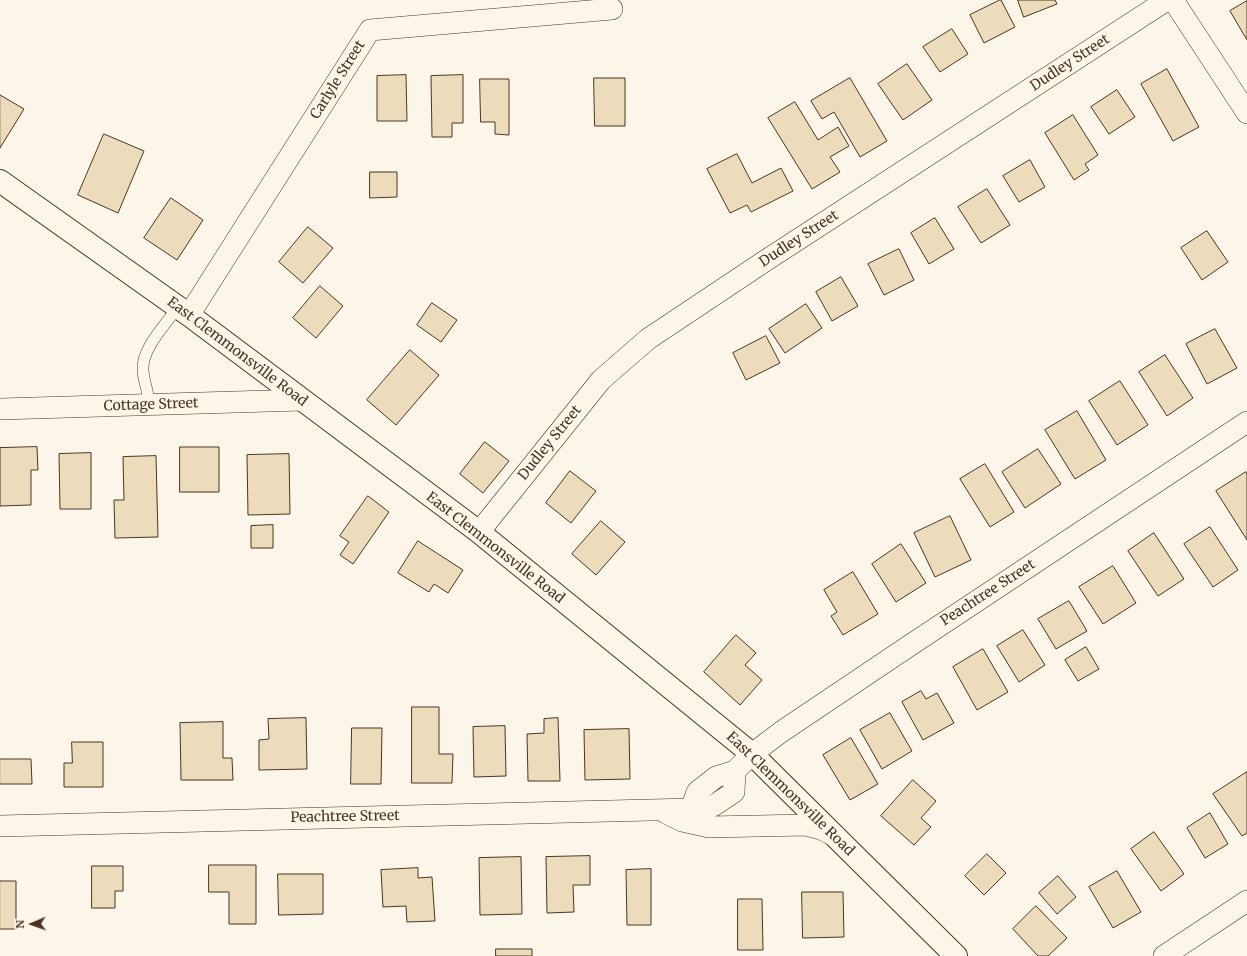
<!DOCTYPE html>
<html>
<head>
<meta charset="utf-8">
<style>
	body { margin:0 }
	#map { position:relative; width:1247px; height:956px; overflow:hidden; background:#fbf6e9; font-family:Merriweather,serif }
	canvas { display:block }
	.north { position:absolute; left:12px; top:904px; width:40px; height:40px; -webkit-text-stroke:3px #fbf6e9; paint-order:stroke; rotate:268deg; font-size:11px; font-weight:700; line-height:16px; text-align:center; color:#4a3520 }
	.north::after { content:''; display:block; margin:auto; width:14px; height:18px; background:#4a3520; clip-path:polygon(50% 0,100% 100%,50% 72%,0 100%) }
</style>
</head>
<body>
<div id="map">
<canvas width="1247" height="956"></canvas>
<div class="north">N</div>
</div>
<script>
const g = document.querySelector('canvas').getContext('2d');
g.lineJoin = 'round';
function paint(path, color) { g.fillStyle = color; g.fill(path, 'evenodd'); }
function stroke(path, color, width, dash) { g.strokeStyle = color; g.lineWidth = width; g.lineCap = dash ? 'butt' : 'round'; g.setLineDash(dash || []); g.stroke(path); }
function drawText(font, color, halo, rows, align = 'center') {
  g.font = font + ' Merriweather,serif'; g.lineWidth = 3; g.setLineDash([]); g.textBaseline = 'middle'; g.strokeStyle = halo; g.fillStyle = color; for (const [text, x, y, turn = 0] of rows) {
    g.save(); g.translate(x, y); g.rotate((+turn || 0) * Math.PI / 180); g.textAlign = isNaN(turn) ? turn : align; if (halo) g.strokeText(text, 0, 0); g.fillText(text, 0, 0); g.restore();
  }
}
const building = new Path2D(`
	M1000,0H1001L1015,27L984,43L970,15Z
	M1018,0H1055L1057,4L1024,17Z
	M1247,1V40L1230,11Z
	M952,29L968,54L940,72L923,47Z
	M907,64L932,100L903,120L878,84Z
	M1167,69L1199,127L1173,141L1141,84Z
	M406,75L407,121H377V76Z
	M463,75V123H452V137H432L431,76Z
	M594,78H625V126H595Z
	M850,78L887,141L860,157L834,112L822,119L811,101Z
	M480,79H509V135L495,134V122H481Z
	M1117,90L1135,117L1109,134L1091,107Z
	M0,95L24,109L0,148Z
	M795,102L818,140L838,127L849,146L830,157L840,172L812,189L768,118Z
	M1073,115L1098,155L1085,164L1089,170L1074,180L1045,133Z
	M104,134L144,151L118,213L78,195Z
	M737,154L752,183L781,168L793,191L751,212L747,205L730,213L707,169Z
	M1030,160L1045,187L1019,202L1003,176Z
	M370,172H397V197L370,198Z
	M987,189L1010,225L981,243L958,207Z
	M171,198L203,220L177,260L144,238Z
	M935,218L954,249L929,264L911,233Z
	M308,227L333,248L303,283L279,262Z
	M1207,231L1228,262L1202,280L1181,248Z
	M899,249L914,280L884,295L868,264Z
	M841,277L858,306L832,321L816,292Z
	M320,286L343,306L316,338L293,318Z
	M432,303L457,320L441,342L417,325Z
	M806,304L822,328L785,353L769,329Z
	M1215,329L1237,368L1207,384L1186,344Z
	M766,336L780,363L746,380L733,353Z
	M410,350L439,375L396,425L367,400Z
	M1165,355L1193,398L1167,416L1139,372Z
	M1120,381L1148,425L1117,445L1089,401Z
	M1077,411L1106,460L1075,479L1045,430Z
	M485,442L509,461L483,493L460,474Z
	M37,447L38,470H31V505L0,506V448Z
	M180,447H219V492H180Z
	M1038,449L1061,484L1025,508L1002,472Z
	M91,453V509H60L59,454Z
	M289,454L290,514L248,515L247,455Z
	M156,456L158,537L115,538L114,500H124L123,457Z
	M985,464L1014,512L990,527L960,479Z
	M570,471L596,491L571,523L546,503Z
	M1246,472L1247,474V540L1216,491Z
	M368,496L389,512L353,564L340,555L349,542L340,536Z
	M950,516L971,560L935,577L914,533Z
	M601,521L625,542L596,575L572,554Z
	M273,525V548H251V526Z
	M1210,527L1238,570L1213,587L1184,544Z
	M1154,533L1184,579L1158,596L1128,551Z
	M418,541L463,570L448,593L434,584L429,592L398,573Z
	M901,544L926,583L896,602L872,564Z
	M1113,566L1136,603L1103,624L1079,587Z
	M853,572L878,614L843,635L831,616L837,612L824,590Z
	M1069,601L1087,631L1056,649L1038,619Z
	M1023,630L1045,665L1019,682L997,646Z
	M736,635L756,653L745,665L762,680L740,705L704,672Z
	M1086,647L1099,669L1078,681L1065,660Z
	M983,649L1008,692L977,710L953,667Z
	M921,691L926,699L937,693L954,723L923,740L902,702Z
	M412,707H439V754H453L452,783H412Z
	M890,713L912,751L882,769L860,730Z
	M306,718L307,769L259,770V740L269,739L268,719Z
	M558,718L560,781H528L527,734L544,733V719Z
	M223,722V758H232L233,780H181L180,723Z
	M505,726L506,776L474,777L473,727Z
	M352,728H382L381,784H351Z
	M629,729L630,779L585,780L584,730Z
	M851,738L878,784L850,800L823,755Z
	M72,742H103V787H64V763H72Z
	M0,759H31L32,784H0Z
	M1247,772V833L1242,836L1213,794Z
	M913,780L936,801L921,818L931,827L914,845L881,816Z
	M1210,813L1228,844L1205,858L1187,828Z
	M1154,832L1184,874L1161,891L1131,849Z
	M987,854L1006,873L984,895L965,876Z
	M590,856V885H573L574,912L547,913L546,857Z
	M521,857L522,914L480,915L479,858Z
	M209,865H256V924H229V892H209Z
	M92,866H123V891H115V908H92Z
	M418,868V878L432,877L435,921L407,922L406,906L383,907L381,870Z
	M651,869V925H627L626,870Z
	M1117,871L1141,912L1113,928L1089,887Z
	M278,874H323V914L279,915Z
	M1058,876L1076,897L1057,914L1039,893Z
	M0,881H16V929H0Z
	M802,892H843L844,937L803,938Z
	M738,899H762L763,950H738Z
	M1036,906L1067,938L1048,956H1038L1013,929Z
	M496,949H532V956H496Z`);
const service = new Path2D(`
	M149,405C149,393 144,383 143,371C141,349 166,324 178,307`);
const minor = new Path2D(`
	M1173,0L1247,113
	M189,315L370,30L612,9
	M0,409L302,400
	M479,532L601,380L648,339L768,259L1167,0
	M691,809L697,792L716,777L735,771L752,754L781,732L909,646L1247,422
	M666,813L682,821L709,827L806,825L821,829L835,836
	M0,826L691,809L713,806L734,792L735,771
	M1164,956L1247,901`);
const secondary = new Path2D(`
	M0,181L189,315L479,532L752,754L956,956`);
const streetNames = [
	["Dudley Street",1070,63,-33],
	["Carlyle Street",338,80,-58],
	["Dudley Street",799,239,-33],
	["East Clemmonsville Road",237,352,37],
	["Cottage Street",151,405,-2],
	["Dudley Street",550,443,-51],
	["East Clemmonsville Road",495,548,38],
	["Peachtree Street",988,593,-33],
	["East Clemmonsville Road",790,794,44],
	["Peachtree Street",345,817,-1]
];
paint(building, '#ecdcbc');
stroke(building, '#4a3520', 1);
stroke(service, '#4a3520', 12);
stroke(minor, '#4a3520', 22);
stroke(secondary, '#4a3520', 24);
stroke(service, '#fbf6e9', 11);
stroke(minor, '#fbf6e9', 21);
stroke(secondary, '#fbf6e9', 22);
drawText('14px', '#4a3520', '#fbf6e9', streetNames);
</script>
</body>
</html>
